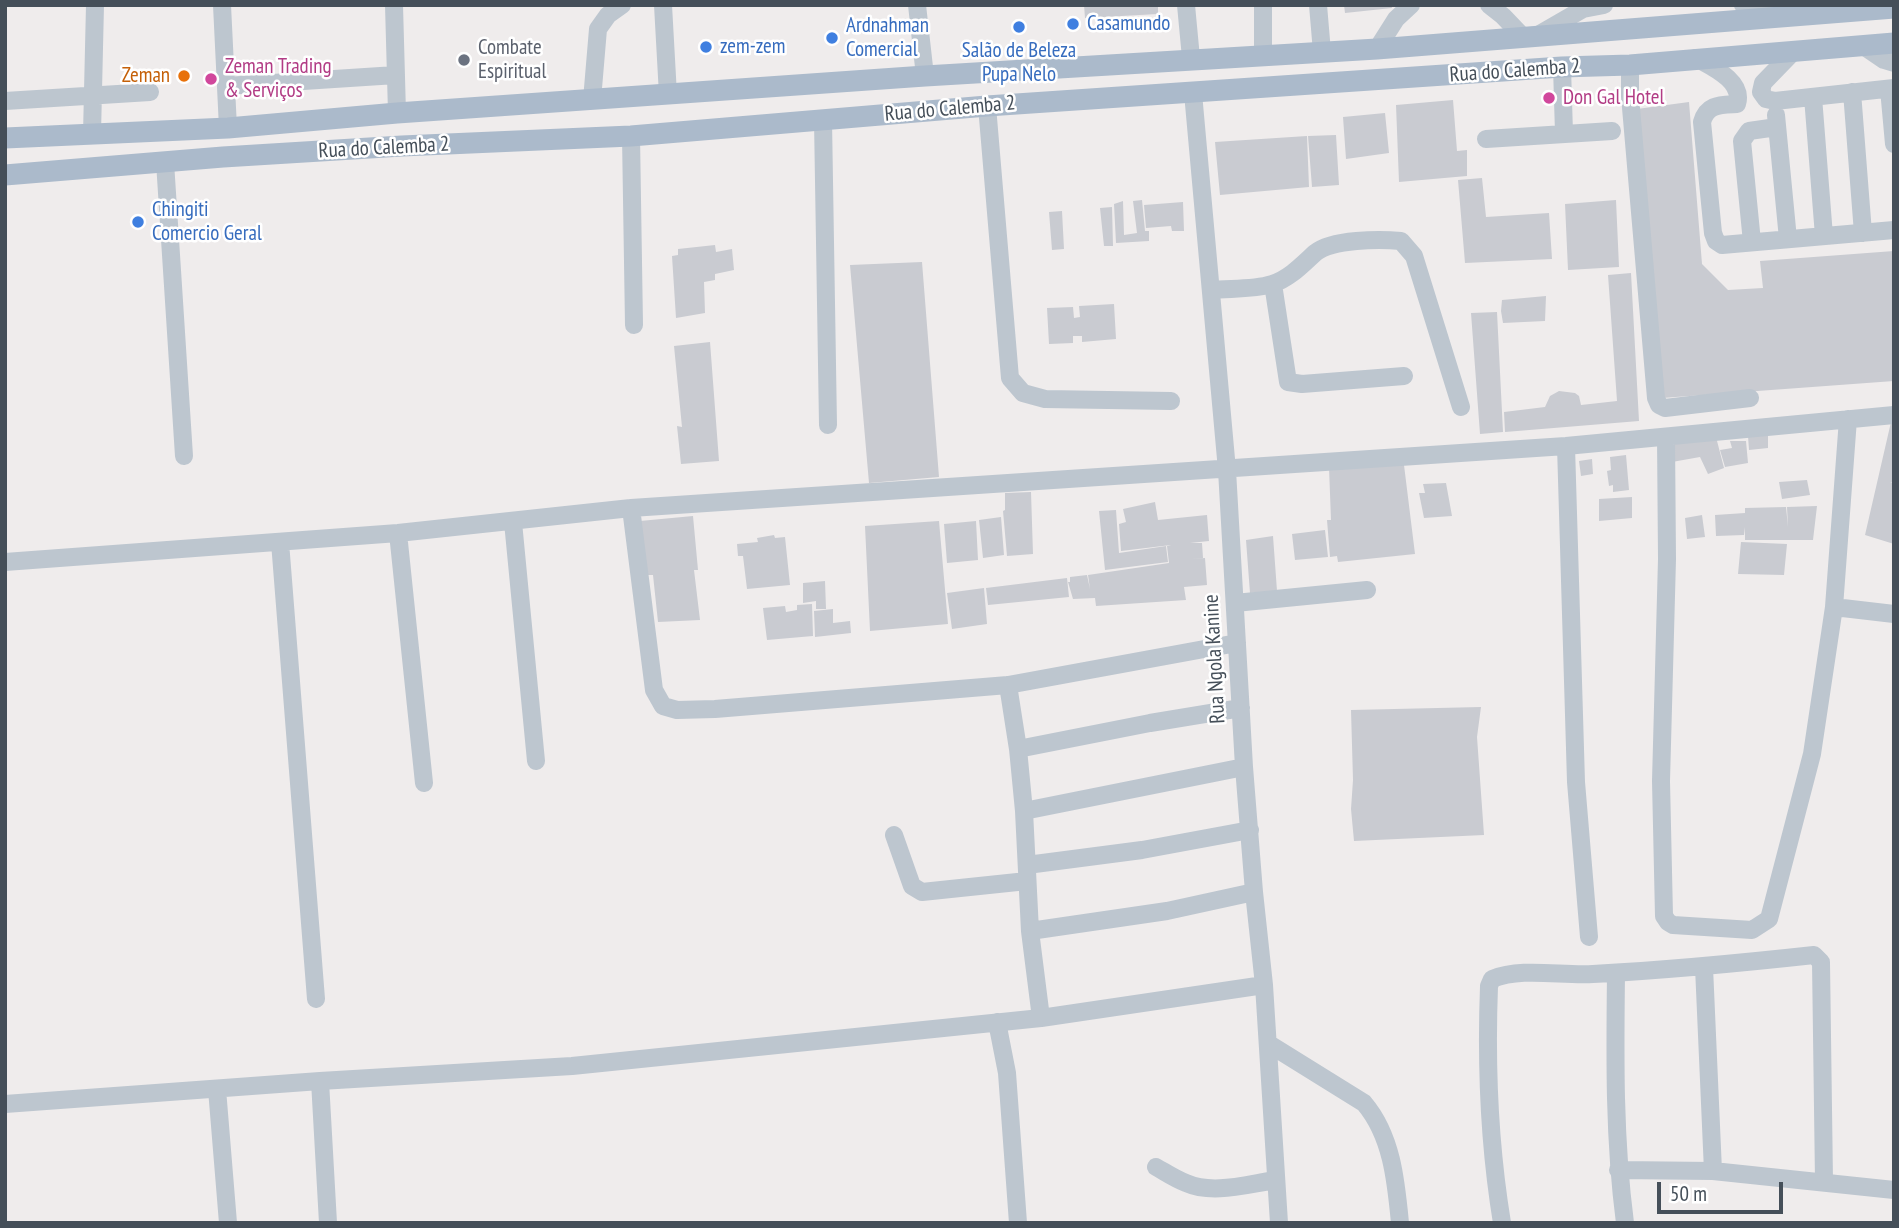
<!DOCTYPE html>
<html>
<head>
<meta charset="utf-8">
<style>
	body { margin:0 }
	#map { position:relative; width:1899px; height:1228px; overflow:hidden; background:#efecec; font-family:"PT Sans Narrow",sans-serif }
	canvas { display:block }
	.frame { position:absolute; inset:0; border:7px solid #454f59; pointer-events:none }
	.scale { position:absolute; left:1657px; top:1182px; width:126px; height:32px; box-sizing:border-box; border:4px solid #454f59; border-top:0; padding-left:9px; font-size:21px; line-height:24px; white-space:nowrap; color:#454f59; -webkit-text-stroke:5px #fff; paint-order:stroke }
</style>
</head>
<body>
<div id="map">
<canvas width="1899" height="1228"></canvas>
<div class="frame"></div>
<div class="scale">50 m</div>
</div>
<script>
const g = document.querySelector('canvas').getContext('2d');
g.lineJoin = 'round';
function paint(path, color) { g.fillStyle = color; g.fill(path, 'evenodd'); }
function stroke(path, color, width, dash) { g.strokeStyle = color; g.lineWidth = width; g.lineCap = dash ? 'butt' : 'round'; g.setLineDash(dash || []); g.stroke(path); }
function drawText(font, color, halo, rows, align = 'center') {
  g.font = font + ' "PT Sans Narrow",sans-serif'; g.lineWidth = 5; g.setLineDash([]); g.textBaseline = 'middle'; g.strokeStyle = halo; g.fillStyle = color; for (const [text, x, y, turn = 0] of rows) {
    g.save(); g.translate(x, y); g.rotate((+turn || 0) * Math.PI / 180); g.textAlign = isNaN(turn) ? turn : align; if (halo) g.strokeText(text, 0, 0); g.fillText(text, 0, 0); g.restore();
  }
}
const building = new Path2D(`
	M1084,5H1158V14L1085,18Z
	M1344,5H1391L1392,8L1345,13Z
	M1453,100L1457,151L1467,150V176L1399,182L1396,105Z
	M1689,102L1702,264L1728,290L1763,288L1760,261L1894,251V381L1662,398L1637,109Z
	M1385,113L1389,153L1346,159L1343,117Z
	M1336,135L1339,185L1312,187L1308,136Z
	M1307,136L1309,187L1220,195L1215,142Z
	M1482,178L1486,217L1549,213L1552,259L1465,263L1458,180Z
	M1142,200L1145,231H1149V241L1116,243L1114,204L1123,201L1124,235L1137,233L1133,201Z
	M1616,200L1619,267L1568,270L1565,204Z
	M1183,202L1184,231H1172L1171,226L1146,228L1144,205Z
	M1112,207L1113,246H1104L1100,208Z
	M1062,211L1064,249L1052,250L1049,212Z
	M715,245L716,252L732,249L734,270L715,274V280L704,282L705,313L676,318L672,256L678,255V249Z
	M922,262L939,477L869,483L850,265Z
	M1631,273L1639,421L1505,432L1504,412L1545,407L1550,396L1559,391L1575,393L1579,396L1581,405L1617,401L1608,275Z
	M1546,296L1545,321L1503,323L1501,311L1502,300Z
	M1114,304L1116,339L1082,342V336H1073V343L1049,344L1047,308L1073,307L1074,318L1080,317L1079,306Z
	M1497,312L1503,432L1480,434L1471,313Z
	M710,342L719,461L681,464L677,426L682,427L674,346Z
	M1891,422H1894V482H1890L1894,483V544L1865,535Z
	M1768,434V448L1749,450L1748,436Z
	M1716,437L1724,468L1708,474L1700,457L1672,462L1674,441Z
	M1730,441H1746L1748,463L1725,467L1720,450L1732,448Z
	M1626,455L1629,490L1613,492V485L1609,486L1607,471L1611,470L1610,457Z
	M1592,459L1593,474L1581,476L1579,461Z
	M1404,465L1415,554L1338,562L1337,556L1330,557L1327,520H1331L1329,467Z
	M1807,480L1810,495L1782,499L1779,482Z
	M1446,483L1452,516L1424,518L1419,493H1425L1423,484Z
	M1031,492L1033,554L1007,556L1003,511L1005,510V493Z
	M1632,497V518L1599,521V499Z
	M1155,502L1158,520L1207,515L1209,541L1190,543H1202L1203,558L1191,559L1205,558L1207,585L1184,587L1186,600L1096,606L1095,598L1073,599L1068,582H1070V577L1087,575L1090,589L1088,575L1169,563L1167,546L1171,545L1121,551L1119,524L1126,522L1123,509Z
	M1817,506L1813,540H1745V527L1744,535L1716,536L1715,515L1745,513V508L1786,507L1788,527L1787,507Z
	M1116,510L1119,553L1166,546L1168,562L1105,570L1099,511Z
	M1702,515L1705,537L1687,539L1685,518Z
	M693,516L698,570H694L700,620L658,622L653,575H646L640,521Z
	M1001,517L1004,555L983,558L979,520Z
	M939,521L948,624L870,631L865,526Z
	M976,521L978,560L947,563L944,524Z
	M1325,530L1328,557L1295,560L1292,534Z
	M774,535L775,538L785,537L790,585L747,589L743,556H738L737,544L758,542L757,538Z
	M1273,536L1277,591L1250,593L1246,540Z
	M1741,542L1787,544L1784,575L1738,574Z
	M1067,578L1069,597L988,605L986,588Z
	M825,581L826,609H816V601L803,603V583Z
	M984,588L987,624L952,629L947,593Z
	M812,604L813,636L767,640L763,608L785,606L786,612L797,610V605Z
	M833,609V623L850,621L851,633L815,637L814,611Z
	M1481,707L1477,737L1484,835L1354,841L1351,809L1353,780L1351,710Z`);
const minor = new Path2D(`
	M222,5L228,128
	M394,5L397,113
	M663,5L668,95
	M917,5L925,76
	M1186,5L1191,58
	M1318,5L1322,52
	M1489,5L1503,16L1524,38
	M1743,5L1774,16
	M1538,35L1583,9L1604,5
	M1862,45L1884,60L1894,63
	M1377,49L1396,19L1411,5
	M1794,51L1763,83L1761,92L1766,99L1775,101L1894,88
	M1263,55V5
	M1696,58C1712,67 1744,81 1737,104C1720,105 1707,104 1702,122L1713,233L1716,241L1722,245L1894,230
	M1630,65V96L1656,398L1659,405L1665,408L1750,398
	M1562,67L1564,133
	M226,86L396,75
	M1889,89L1894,144
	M1852,92L1863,233
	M1193,93L1227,470L1244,767L1254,892L1264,985L1279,1223
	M1813,97L1824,236
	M592,100L598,29L608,15L622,5
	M5,101L150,92
	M987,106L1010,378L1023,393L1045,399L1171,401
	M1776,115L1788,239
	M823,120L828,425
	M92,134L95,5
	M631,136L634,325
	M1486,139L1612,131
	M165,162L184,456
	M1752,242L1742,141L1749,131L1777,127
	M1273,284L1288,382L1302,384L1404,376
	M1211,290C1230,288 1253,290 1272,284C1289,279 1303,264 1315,253C1332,239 1380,239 1401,241L1414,256L1461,407
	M1666,437L1667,559L1661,781L1664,916L1668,922L1673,925L1752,930L1769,919L1812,754L1834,607L1848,419
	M1566,446L1576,782L1589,937
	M631,508L654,690L663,706L677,710L715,709L1008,685L1237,643
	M513,522L536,761
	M398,533L424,783
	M280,542L316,999
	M5,562L398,533L631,508L1566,446L1894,415
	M1235,603L1367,590
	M1834,607L1894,614
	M1008,685L1018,749L1024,811L1030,931L1041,1018
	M1018,749L1150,723L1241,708
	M1024,811L1244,767
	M894,835L912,886L922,892L1027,881
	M1027,865L1142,850L1250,830
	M1030,931L1167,911L1254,892
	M1704,967L1713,1171
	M1616,973C1615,1057 1614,1139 1625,1223
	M997,1022L1007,1073L1018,1223
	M1269,1044L1364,1103C1392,1136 1396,1181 1400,1223
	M320,1081L328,1223
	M217,1089L228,1223
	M5,1104L320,1081L572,1066L1041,1018L1264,985
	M1156,1167C1165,1172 1175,1179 1186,1183C1213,1195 1247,1184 1276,1180
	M1618,1170L1713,1171L1894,1190
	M1502,1223C1489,1144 1486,1065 1489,986L1492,979C1522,967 1561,976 1593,974C1668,970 1741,963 1814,955L1821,962L1824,1181`);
const major = new Path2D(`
	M5,138L228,128L397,113L925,76L1377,49L1894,8
	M5,175L223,157L402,146L631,136L987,106L1562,67L1630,65L1894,43`);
const markers = [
	[1073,24,7,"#3f7fe0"],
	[1019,27,7,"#3f7fe0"],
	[832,38,7,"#3f7fe0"],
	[706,47,7,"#3f7fe0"],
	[464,60,7,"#6b7280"],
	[184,76,7,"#e8710a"],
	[211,79,7,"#d1479c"],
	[1549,98,7,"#d1479c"],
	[138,222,7,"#3f7fe0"]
];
const shopNames = [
	["Casamundo",1087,24],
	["Ardnahman",846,26],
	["Comercial",846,50],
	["zem-zem",720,47],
	["Salão de Beleza",1019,51,"center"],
	["Pupa Nelo",1019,75,"center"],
	["Chingiti",152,210],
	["Comercio Geral",152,234]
];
const worshipNames = [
	["Combate",478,48],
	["Espiritual",478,72]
];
const hotelNames = [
	["Zeman Trading",225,67],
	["& Serviços",225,91],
	["Don Gal Hotel",1563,98]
];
const streetNames = [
	["Rua do Calemba 2",1515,71,-4],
	["Rua do Calemba 2",950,109,-5],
	["Rua do Calemba 2",384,148,-3],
	["Rua Ngola Kanine",1215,659,-93]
];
const foodNames = [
	["Zeman",170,76]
];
paint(building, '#c9cbd1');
stroke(minor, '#bdc6cf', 18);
stroke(major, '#abbacb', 21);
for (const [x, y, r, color] of markers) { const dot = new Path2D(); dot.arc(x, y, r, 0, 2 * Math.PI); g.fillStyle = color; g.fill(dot); stroke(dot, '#fff', 2.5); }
drawText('21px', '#366cbe', '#fff', shopNames, 'left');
drawText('21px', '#5b616d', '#fff', worshipNames, 'left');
drawText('21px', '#b23c85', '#fff', hotelNames, 'left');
drawText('21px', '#454f59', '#fff', streetNames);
drawText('21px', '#c56008', '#fff', foodNames, 'right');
</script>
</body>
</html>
